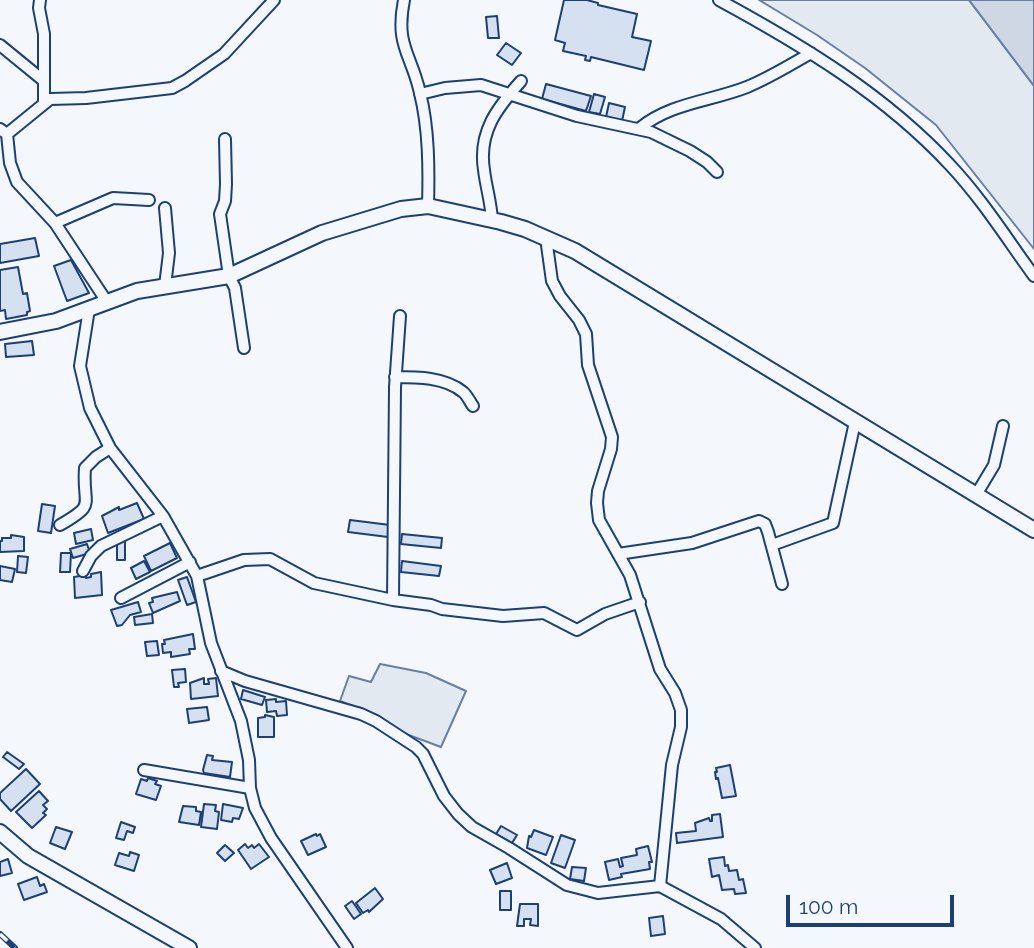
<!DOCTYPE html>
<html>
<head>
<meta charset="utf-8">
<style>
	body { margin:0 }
	#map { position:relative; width:1034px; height:948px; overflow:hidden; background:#f4f7fb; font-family:Raleway,sans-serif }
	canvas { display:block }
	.scale { position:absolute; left:786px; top:895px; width:168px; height:32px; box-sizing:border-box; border:4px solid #1d3f73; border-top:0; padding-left:9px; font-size:21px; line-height:24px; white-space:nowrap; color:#1d3f73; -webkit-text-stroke:5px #f4f7fb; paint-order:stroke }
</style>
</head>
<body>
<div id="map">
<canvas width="1034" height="948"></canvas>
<div class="scale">100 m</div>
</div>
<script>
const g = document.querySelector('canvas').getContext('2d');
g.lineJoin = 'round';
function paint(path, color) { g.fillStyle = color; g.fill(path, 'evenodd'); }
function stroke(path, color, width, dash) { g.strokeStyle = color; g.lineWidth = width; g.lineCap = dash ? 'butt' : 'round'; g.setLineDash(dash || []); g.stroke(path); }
const green = new Path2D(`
	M759,0H969L1034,86V249L936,125L865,68L817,35Z
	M380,664L426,673L466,691L441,747L398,731L379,716L340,701L349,676L371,682Z`);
const water = new Path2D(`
	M969,0H1034V86Z`);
const building = new Path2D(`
	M564,0H587L598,3V5L637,14L632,37L651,41L644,70L591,57L590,61L585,60L586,56L563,51L565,43L555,40Z
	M497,16L499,38H488L486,17Z
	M506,43L521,53L512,65L497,55Z
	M546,84L591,96L586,111L542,99Z
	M594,94L605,97L600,114L589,112Z
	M609,103L625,107L622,121L606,117Z
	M35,238L39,256L0,263V244Z
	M71,260L89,293L67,301L54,266Z
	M18,267L23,294L27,293L30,311L27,312V315L6,319L5,310L0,311V270Z
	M32,341L34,355L6,357L5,344Z
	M137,503L144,519L108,533L102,516L119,507V510Z
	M42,504L55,506L51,533L38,531Z
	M350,520L390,525L388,537L348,532Z
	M91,529L93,540L76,544L74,533Z
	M402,534L442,538L441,548L401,544Z
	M11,535L24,537V551L0,552V541H2V538H11Z
	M117,541H125V560H117Z
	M170,543L177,558L151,571L144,556Z
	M87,544L90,553L73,558L70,549Z
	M61,553H71L70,572H60Z
	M18,556L28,557L26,573L17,572Z
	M144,561L150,572L136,579L131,568Z
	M402,561L441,566L439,576L401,572Z
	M0,566L15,569L12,582L0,580Z
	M101,572L102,595L75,598L74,577L86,575V578L91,577V574Z
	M187,577L196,602L187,605L178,580Z
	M177,592L180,601L153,613L149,603L153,602L152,598Z
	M138,602L141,612L130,615L122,625L117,626L111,610Z
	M152,614L153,623L135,625L134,617Z
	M193,634L195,649H189L190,654L171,657V652L163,653L162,644H165L164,640Z
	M157,641L159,655L147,656L145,642Z
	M185,669L186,682L178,683L179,687H174L172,670Z
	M204,678V684H209L208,679L216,678L218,696L191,699L190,683Z
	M243,690L265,697L262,705L241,699Z
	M276,699V702L286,701L287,715L277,716L276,711L267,712L266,700Z
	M207,707L209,720L189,723L187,709Z
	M265,715L274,717V737H258V718L265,717Z
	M7,752L24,764L19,769L3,757Z
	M207,755L213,756L212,760L232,762L230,777L204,773L203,770Z
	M730,765L736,796L722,798L718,778L716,779L715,772H717L716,768Z
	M26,769L40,784L11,811L0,799V793Z
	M148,778L157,781L155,784L161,786L156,800L136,794L141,779L147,781Z
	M39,791L48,801L43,805L47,809L43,813L46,815L32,828L16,812Z
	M204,804L216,805L215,811L219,812L217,829L201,827Z
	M223,804L243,808L239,819L233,818L232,822L221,820Z
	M183,806L196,807V811L201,812L199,825L179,822Z
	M720,814L723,837L677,843L676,833L696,831L695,823L709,818L710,821H712V815Z
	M121,822L135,827L133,833L127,831L124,840L116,838Z
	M501,826L517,835L512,843L496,834Z
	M56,827L72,832L65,849L50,843Z
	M534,830L553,837L546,855L527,848L529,836L531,837Z
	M316,834L317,836L320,834L326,847L308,855L301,841Z
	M561,835L575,840L565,868L551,863Z
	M245,844L248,848L252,845L254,848L259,844L269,857L251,869L238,850Z
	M225,845L234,853L225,861L217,853Z
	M648,846L652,862H649L650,869L621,874L622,877L609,880L605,862L618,859L620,867L623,866L621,858L637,855L636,849Z
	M130,852L139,855L134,871L115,865L119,853L129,856Z
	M724,857L725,866L728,865L729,871L737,870L739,880L743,879L746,893L735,894L734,889L722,890L719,875L712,877L709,859Z
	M8,859L12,873L0,876V862Z
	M507,863L512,878L496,884L490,870Z
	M572,867L586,868L584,881L570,879Z
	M37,877L40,886L44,884L47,892L24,900L18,884Z
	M375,888L383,899L369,912L368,910L363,913L356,903Z
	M500,891H511V910H500Z
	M352,901L361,914L354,919L345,906Z
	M520,904H538V926L530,925L531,919H524V926H517Z
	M663,916L665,934L651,936L649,918Z`);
const street = new Path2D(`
	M40,0L39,8L44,34V103
	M404,0C395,46 411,53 420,93C429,129 429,170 428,206
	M719,0C802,45 885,95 950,165C982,199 1007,239 1034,276
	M0,45L44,81
	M420,94L445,88L481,85L577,116L651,132L690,151L707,162L717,172
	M640,128C670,103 712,101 747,87C769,78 790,65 811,53
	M0,129L7,134L10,163L17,182L55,223L107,302
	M7,134L50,99L86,98L172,88L185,81L224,54L274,0
	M225,139L226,184L225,201L220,214L229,276L235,288L244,348
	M492,220C491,202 486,187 484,170C478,132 497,108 521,81
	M55,223L113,198L149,200
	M546,238L552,281L560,296L579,320L586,334L588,365L612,437L611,449L598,491L597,503L599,520L630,575L660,669L675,693L681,710V727L672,765L660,886
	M165,286L169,253L165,208
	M89,309L80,366L90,408L110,448L163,516L197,576L211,643L241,721L249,760L250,788L255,808L271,838L347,948
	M395,377C417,377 445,377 463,392C467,395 470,402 473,406
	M976,495L994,465L1003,426
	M60,525C98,503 82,507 85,468L96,457L110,448
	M772,545L833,523L855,422
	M618,554L692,543L759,521L765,524L768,532L782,584
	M83,571L91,556L101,546L163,516
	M197,576L244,560L270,559L314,583L393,600L431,605L442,609L503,616L544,613L577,630L605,614L640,602
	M121,598L190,562
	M393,600L395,387L400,316
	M221,671L245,681L361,714L376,721L416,747L423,754L444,796L458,814L472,827L509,848L567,885L598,893L660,886L721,919L755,948
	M144,770L250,788`);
const secondary = new Path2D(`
	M0,332L56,321L137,291L229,276L322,233L401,209L428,206L501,222L525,229L575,251L1034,530
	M0,832L28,856L189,948`);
const rail = new Path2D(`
	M0,934L15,948`);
paint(green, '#e3e9f0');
stroke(green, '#687fa3', 2);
paint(water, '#cfd7e4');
stroke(water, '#687fa3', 2);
paint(building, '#d5e0f0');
stroke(building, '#1d3f73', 2);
stroke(street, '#1d3f73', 14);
stroke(secondary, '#1d3f73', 18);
stroke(street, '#f4f7fb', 10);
stroke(secondary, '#f4f7fb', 14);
stroke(rail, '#1d3f73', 6);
stroke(rail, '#f4f7fb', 3.5, [10]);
</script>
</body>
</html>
